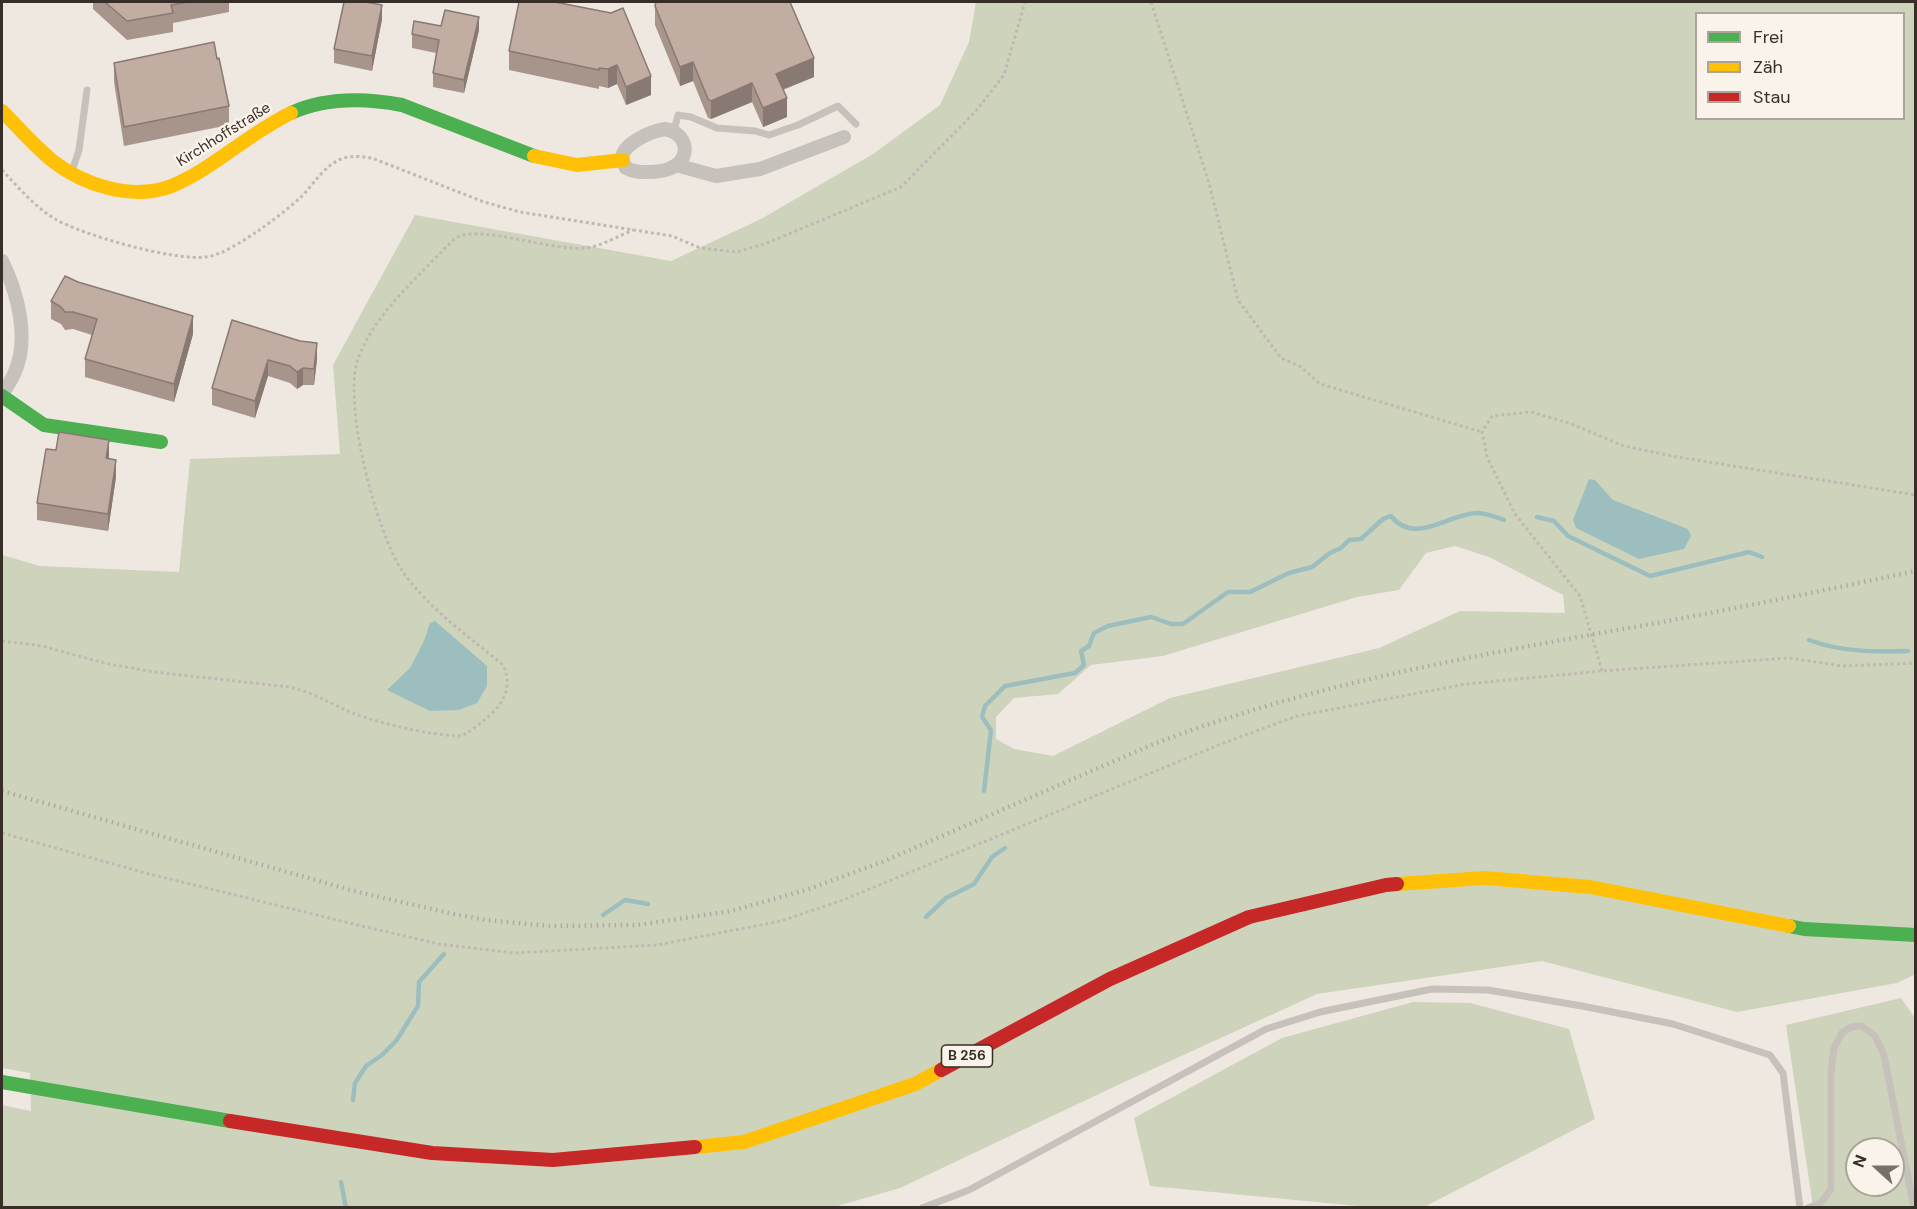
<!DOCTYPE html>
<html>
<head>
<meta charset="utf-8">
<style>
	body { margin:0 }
	#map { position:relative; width:1917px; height:1209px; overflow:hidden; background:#eee8e1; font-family:"DM Sans",sans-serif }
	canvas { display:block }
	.frame { position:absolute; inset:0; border:3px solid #382e28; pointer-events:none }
	.legend { position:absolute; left:1695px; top:12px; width:210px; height:108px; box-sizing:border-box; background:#faf3e9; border:2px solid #aca49c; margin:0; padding:8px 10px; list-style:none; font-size:18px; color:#382e28 }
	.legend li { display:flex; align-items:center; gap:12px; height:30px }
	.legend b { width:30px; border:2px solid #aca49c }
	.north { position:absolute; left:1845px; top:1137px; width:60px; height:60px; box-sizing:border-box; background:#faf3e9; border:2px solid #aca49c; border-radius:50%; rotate:291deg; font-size:16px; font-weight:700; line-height:24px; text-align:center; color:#382e28 }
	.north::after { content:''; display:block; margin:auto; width:21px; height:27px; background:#786f69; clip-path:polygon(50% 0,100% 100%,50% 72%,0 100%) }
</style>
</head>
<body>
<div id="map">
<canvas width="1917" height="1209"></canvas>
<div class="frame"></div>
<ul class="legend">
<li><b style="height:8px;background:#4caf50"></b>Frei</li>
<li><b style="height:8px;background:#ffc107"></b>Zäh</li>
<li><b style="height:8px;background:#c62828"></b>Stau</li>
</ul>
<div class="north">N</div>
</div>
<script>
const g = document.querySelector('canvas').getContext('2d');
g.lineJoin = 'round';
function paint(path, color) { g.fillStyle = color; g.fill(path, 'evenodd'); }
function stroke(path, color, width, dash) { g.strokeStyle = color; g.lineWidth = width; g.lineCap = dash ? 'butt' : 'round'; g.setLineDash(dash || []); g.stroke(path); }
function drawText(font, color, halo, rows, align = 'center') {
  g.font = font + ' "DM Sans",sans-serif'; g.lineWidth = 5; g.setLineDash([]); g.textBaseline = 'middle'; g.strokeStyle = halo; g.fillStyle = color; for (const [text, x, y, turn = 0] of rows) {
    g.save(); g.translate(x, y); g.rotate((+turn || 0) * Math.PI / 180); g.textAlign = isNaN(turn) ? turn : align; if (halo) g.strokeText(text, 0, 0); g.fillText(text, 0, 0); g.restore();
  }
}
const green = new Path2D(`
	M976,2H1915L1916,974L1897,983L1737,1012L1542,961L1317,994L1120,1084L900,1188L834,1207H2V1105L31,1111L30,1073L2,1068V555L40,566L179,572L190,459L340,454L333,365L415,215L671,261L761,219L873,154L940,105L969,42ZM1696,14H1904V118H1696ZM1455,546L1489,557L1563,595L1565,613L1460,611L1379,648L1170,698L1053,756L1014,749L996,739V717L1014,698L1058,694L1091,665L1163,656L1357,597L1399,590L1426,553Z
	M1901,998L1915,1018V1207H1813L1786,1025ZM1857,1149H1893V1185H1857Z
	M1413,1002L1470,1003L1569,1029L1595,1119L1424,1207H1368L1150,1186L1134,1118L1282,1038Z`);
const water = new Path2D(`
	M1589,479L1595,480L1613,500L1688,529L1691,536L1684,549L1639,559L1576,528L1573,520Z
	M435,621L487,666V686L477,703L459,710L430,711L387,690L410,668L424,641L430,623Z`);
const stream = new Path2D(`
	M1537,517L1554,521L1568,536L1650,576L1749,552L1762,557
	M1809,640C1841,652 1875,652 1908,651
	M984,791L991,730L982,717L985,706L1005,686L1075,673L1084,665L1081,651L1089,646L1094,633L1108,626L1151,617L1171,624H1183L1228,592H1250L1289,573L1312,567L1330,553L1341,548L1349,540L1361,539L1383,519L1391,516C1415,546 1447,514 1477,513C1486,513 1496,517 1504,520
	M603,915L625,900L648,904
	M926,917L946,898L974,884L992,857L1005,848
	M353,1100L355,1083L366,1066L382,1055L396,1041L418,1006L419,982L444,954
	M341,1182L346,1208`);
const path = new Path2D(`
	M1151,2L1209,183L1238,300L1281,358L1301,367L1320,384L1482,432
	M2,170C18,187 35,207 55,219C82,235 174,261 205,257C221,256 244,240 258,231C272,221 288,209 301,197C314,184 326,163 344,158C353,155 363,157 372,158L484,202L520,212L672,236L700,248L737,252L767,243L901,187L976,111L1004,75L1025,2
	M2,641L42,646L104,663L154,672L290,687C319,694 338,709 364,717C395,727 430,735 462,736C486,720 519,699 503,665C468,636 429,609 403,572C376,533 341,399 359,356C376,313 416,279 447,246C451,243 454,239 458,237C482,225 554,252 586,248C601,246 619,236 633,230
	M1602,671L1580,596L1515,514L1487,457L1482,432L1492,416L1531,412L1569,423L1624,446L1677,457L1916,495
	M2,833L149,874L362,926L439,944L514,953L657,945L781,921L843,900L1221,744L1297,716L1466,684L1602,671L1789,658L1842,666L1916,663`);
const lane = new Path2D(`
	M674,131L678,115L691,117L717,128L755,131L769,135L798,125L838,106L856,124
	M72,171L79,150L87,90
	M922,1208L969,1190L1266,1029L1320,1012L1432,989L1488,990L1582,1006L1673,1024L1770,1055L1783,1073L1800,1208
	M1808,1208L1821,1203L1831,1189V1072L1834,1048L1842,1033L1851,1027L1862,1026L1875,1036L1884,1055L1914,1208`);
const street = new Path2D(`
	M665,129C688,133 692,159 671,168C665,171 655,172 648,172C640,172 633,172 626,168C625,166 622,160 622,158C623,143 652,131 665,129Z
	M676,165L716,176L760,169L844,137
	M2,261C18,293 30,340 14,374C11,381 6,388 2,394`);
const fast = new Path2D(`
	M291,113C326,97 365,98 402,105L534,156
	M2,396L44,425L161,442
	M1789,926L1804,929L1916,935
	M2,1082L230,1121`);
const slow = new Path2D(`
	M2,111C19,128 35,147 54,162C84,185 129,199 166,188C178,184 189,178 199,172C230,153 258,129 291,113
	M534,156L577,165L623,160
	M1397,884L1485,878L1590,887L1789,926
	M695,1147L744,1142L915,1084L941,1070`);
const jam = new Path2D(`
	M941,1070L1110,979L1249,917L1386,885L1397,884
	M230,1121L432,1153L553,1160L695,1147`);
const rail = new Path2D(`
	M2,791L354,891L453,914L486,920L549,926L637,925L731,911L806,890L882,862L1149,746C1294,689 1447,661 1600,633C1705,615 1811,593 1916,571`);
const wall = new Path2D(`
	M93,2H229V12L173,23V32L127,40L93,9Z
	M555,2L651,95L626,105L617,84L608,88L599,86V89L509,70V51Z
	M655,6L814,77L783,90L787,117L763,127L752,102L711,119L708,118L693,81L680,86L655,25Z
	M382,19L372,71L334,63V49Z
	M479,30L464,93L433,87V73L436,53L412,48V34Z
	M217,59L229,106V125L124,146L114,82V63Z
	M78,282L193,334L174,402L85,377V359L92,335L73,329L65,330L61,324L51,319V301Z
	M232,320L317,359L314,385H303L297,389L290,383L268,376L255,418L212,405V388Z
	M108,459L116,477L108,531L37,520V503Z`);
const shadedWall = new Path2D(`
	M382,5V19L372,71V56Z
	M479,17V30L464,93V80Z
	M814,58V77L776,92V74Z
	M693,62V81L680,86V67Z
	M617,65V84L608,88V69Z
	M651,76V95L626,105V87Z
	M752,83V102L711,119V101Z
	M787,98V117L763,127V108Z
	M193,316V334L174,402V384Z
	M317,343V359L314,385V369Z
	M268,360V376L255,418V401Z
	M303,368V385L297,389V372Z
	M109,440V457L106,475V458Z
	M116,460V477L108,531V514Z`);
const building = new Path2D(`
	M105,2H188L171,5L173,13L127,21Z
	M344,2H366L382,5L372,56L334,49Z
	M519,2H555L611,13L623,8L651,76L626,87L617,65L608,69L599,68V70L509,51Z
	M656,2H790L814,58L776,74L787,98L763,108L752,83L711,101L708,99L693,62L680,67L655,6Z
	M445,10L479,17L464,80L433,73L439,40L412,34L414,21L441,26Z
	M214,42L217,59L219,58L229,106L124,127L114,63Z
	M65,276L78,282L193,316L174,384L85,359L97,319L73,312H65L61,307L51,301Z
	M232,320L300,341L317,343L314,369L303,368L297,372L290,366L268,360L255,401L212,388Z
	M59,432L109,440L106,458L116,460L108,514L37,503L46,449L56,450Z`);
const shields = [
	[967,1056,51]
];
const shieldNames = [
	["B 256",967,1056]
];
const streetNames = [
	["Kirchhoffstraße",224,135,-32]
];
paint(green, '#ced4bb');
paint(water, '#9dbebf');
stroke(stream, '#9dbebf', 4.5);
stroke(path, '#c0b9b3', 3, [3, 3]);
stroke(lane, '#c7c1bb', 7);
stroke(street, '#c7c1bb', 14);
stroke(fast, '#4caf50', 14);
stroke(slow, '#ffc107', 14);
stroke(jam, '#c62828', 14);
stroke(rail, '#afaaa5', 4.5, [1.5, 4.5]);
paint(wall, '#a7958c');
paint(shadedWall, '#887972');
paint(building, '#c2ada3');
stroke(building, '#887972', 1.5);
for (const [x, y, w] of shields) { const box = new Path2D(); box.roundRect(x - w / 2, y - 11, w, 22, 4.5); g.fillStyle = '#faf3e9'; g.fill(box); stroke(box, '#382e28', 1.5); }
drawText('bold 14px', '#382e28', null, shieldNames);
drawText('15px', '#382e28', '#faf3e9', streetNames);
</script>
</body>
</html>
